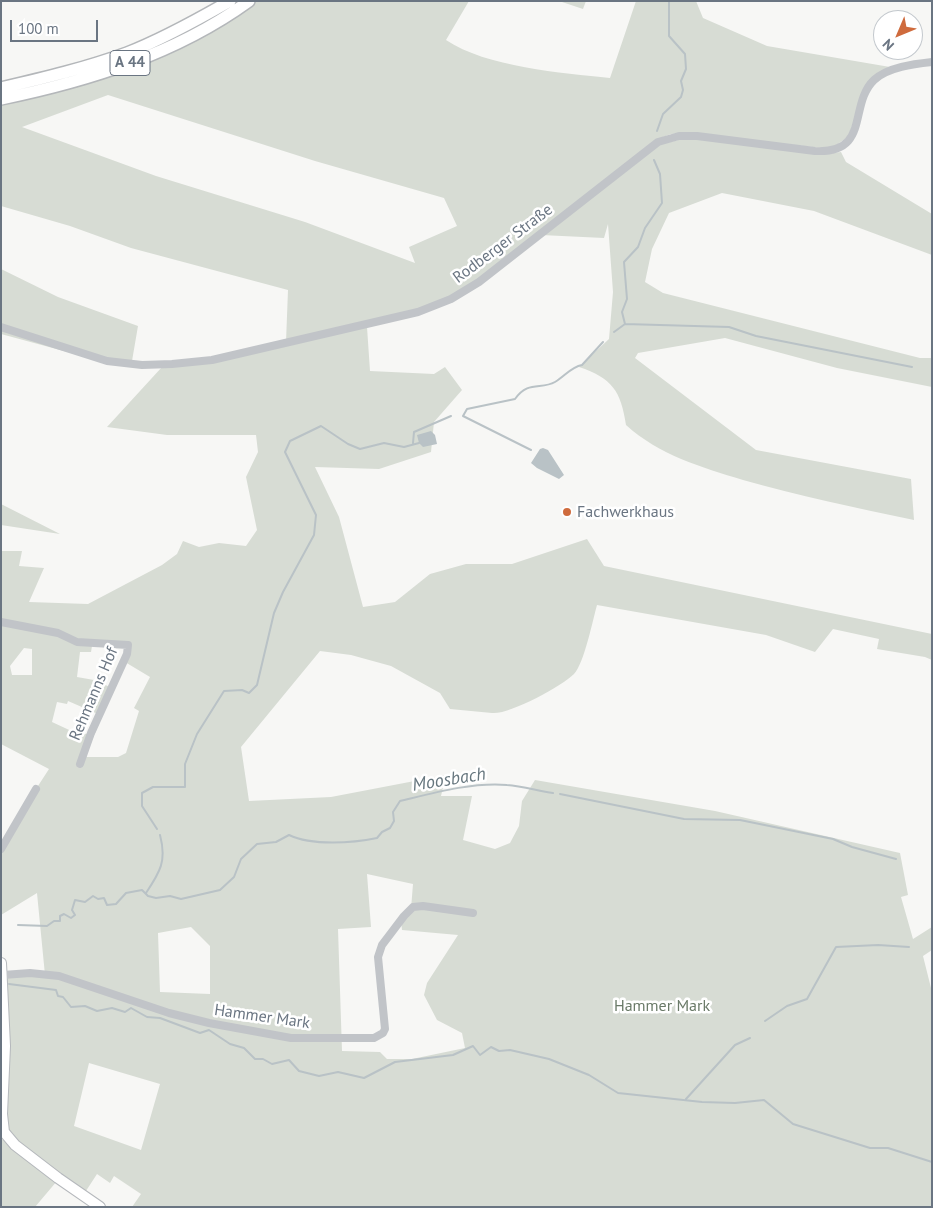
<!DOCTYPE html>
<html>
<head>
<meta charset="utf-8">
<style>
  body { margin:0 }
  #map { position:relative; width:933px; height:1208px; overflow:hidden; background:#f7f7f5; font-family:"PT Sans",sans-serif }
  canvas { display:block }
  .frame { position:absolute; inset:0; border:2px solid #6a7582; pointer-events:none }
  .north { position:absolute; left:873px; top:10px; width:50px; height:50px; box-sizing:border-box; background:#fff; border:1px solid #c3c8cd; border-radius:50%; rotate:225deg; font-size:14px; font-weight:700; line-height:20px; text-align:center; color:#6a7582 }
  .north::after { content:''; display:block; margin:auto; width:18px; height:22px; background:#cf6b3d; clip-path:polygon(50% 0,100% 100%,50% 72%,0 100%) }
  .scale { position:absolute; left:10px; top:20px; width:88px; height:22px; box-sizing:border-box; border:2px solid #6a7582; border-top:0; padding-left:6px; font-size:15px; line-height:18px; white-space:nowrap; color:#6a7582; -webkit-text-stroke:4px #fff; paint-order:stroke }
</style>
</head>
<body>
<div id="map">
<canvas width="933" height="1208"></canvas>
<div class="frame"></div>
<div class="north">N</div>
<div class="scale">100 m</div>
</div>
<script>
const c = document.querySelector('canvas').getContext('2d');
c.lineJoin = 'round';
function fillPath(path, color) {
  c.fillStyle = color;
  c.fill(path, 'evenodd');
}
function stroke(path, color, width, dash) {
  c.strokeStyle = color;
  c.lineWidth = width;
  c.lineCap = dash ? 'butt' : 'round';
  c.setLineDash(dash || []);
  c.stroke(path);
}
function label(font, color, halo, rows, align = 'center') {
  c.font = font + ' "PT Sans",sans-serif';
  c.lineWidth = 5;
  c.setLineDash([]);
  c.textBaseline = 'middle';
  c.strokeStyle = halo;
  c.fillStyle = color;
  for (const [text, x, y, turn = 0] of rows) {
    c.save();
    c.translate(x, y);
    c.rotate((+turn || 0) * Math.PI / 180);
    c.textAlign = isNaN(turn) ? turn : align;
    if (halo) c.strokeText(text, 0, 0);
    c.fillText(text, 0, 0);
    c.restore();
  }
}
fillPath(new Path2D(`
  M256 1H469L446 40C486 67 562 73 610 78L636 1H696L703 18 767 46 890 67 868 82 848 137 830 149 689 133 671 134 655 140 472 285 423 310 286 342 288 290 131 248 70 226 1 206V102L225 23ZM108 95 315 161 444 198 457 226 409 247 415 263 305 222 156 176 22 127Z
  M559 1H586L583 9Z
  M682 139H711L819 155 841 152 846 162 932 214V255L814 211 722 193 669 213 652 249 645 282 663 293 920 358H932V387L837 368 725 338 638 353 635 358 756 450 911 479 914 520C857 508 799 496 743 480 701 467 659 455 626 425 621 391 612 378 579 367L609 339 613 292 608 224 604 238 541 235 658 145Z
  M1 269 58 297 138 326 132 361 108 363 1 334Z
  M367 327 370 371 434 374 445 367 462 390 434 422 431 452 379 469 315 467 339 517 363 607 395 602 430 574 466 564H512L587 539 604 566 932 634V660L925 657 877 649 879 639 833 629 815 652 766 635 597 605C593 619 584 664 574 674 562 686 509 715 492 713 478 712 464 710 450 709L440 693 391 666 351 655 320 651 241 747 249 801 331 797 446 775 441 796H472L463 840 495 849 510 843 519 826 522 801 535 780 715 811 900 853 908 895 901 897 913 939 932 927V950L923 956 932 992V1207H132L141 1194 114 1176 110 1183 97 1174 84 1194 57 1181 35 1207H1V1139L8 1142 5 1119V977L45 975 37 893 1 915V843L49 769 1 744V551H22L19 566 44 568 29 602 88 604 162 565 177 554 183 541 199 547 219 543 246 546 257 530 246 477 258 452 256 435H167L107 427 162 367ZM92 646H127L110 687 94 680 77 677 80 652H91ZM24 648 32 649V675H12L10 666ZM125 662 150 677 134 708 139 711 126 753 118 757H85ZM68 701 98 714 90 733 80 735 52 722 57 702 67 704ZM367 874 413 884 411 909 401 921 402 930 458 935 427 983 424 995 437 1020 462 1033 465 1048 412 1059H387L380 1052 342 1051 338 929 371 927ZM191 927 210 946V994L160 992 158 933ZM89 1063 160 1084 141 1150 74 1126Z
  M1 504 60 534 1 525Z`), '#d7dcd4');
fillPath(new Path2D(`
  M431 431 435 435 437 444 423 447 419 443 417 435Z
  M543 448 548 450 564 475 559 479 537 468 531 463 540 449Z`), '#b9c2c6');
stroke(new Path2D(`
  M657 131 663 114 681 97 683 90 681 81 686 69 685 54 669 36V1
  M625 324 622 312 627 299 624 262 638 247 645 228 662 203 660 174 654 160
  M614 332 625 324 729 327 756 336 912 367
  M413 443 414 432 451 416
  M531 450 463 416 467 409 515 399C528 380 541 390 555 382 565 376 571 367 582 365L603 342
  M560 794 684 819 740 820 833 839 852 847 896 859
  M157 829 142 806V793L153 787H185V764L197 734 224 691 242 690 249 693 257 685 274 613 283 592 314 535 316 515 285 452 290 441 321 426 348 444 360 449 384 443 404 447 419 443
  M146 893C160 872 167 861 160 835
  M18 925 47 926 54 921H60V916L64 914 71 918 75 915 72 910 75 900 85 902 93 896 98 899 104 898 107 905 116 904 126 893 142 890 148 896 156 898 170 896 181 899 220 890 234 877 241 859 257 844 276 842 289 835C312 846 353 843 377 838L382 832 390 828 394 821 393 812 400 801C433 793 472 782 507 785 523 786 538 791 553 793
  M9 984 56 990 58 996 63 997 71 1007 85 1006 97 1011 112 1008 125 1012 131 1008 147 1017 160 1018 200 1033 209 1030 230 1044 244 1048 255 1059H263L272 1064 289 1060 299 1071 319 1076 338 1072 364 1078 395 1062 453 1055 473 1046 480 1055 491 1047 499 1051 510 1050 549 1059 589 1075 618 1093 702 1102 735 1103 764 1100 793 1124 870 1148H888L932 1162
  M765 1021 787 1006 807 999 836 947 878 945 909 947
  M686 1099 735 1045 750 1038`), '#b9c2c6', 2);
const major = new Path2D(`
  M1 963 5 1046 2 1114 4 1132 15 1145 58 1178 100 1207`);
const highway = new Path2D(`
  M1 88C44 78 86 68 127 53 163 39 197 20 230 1
  M1 99C88 81 176 54 249 1`);
stroke(major, '#b5b8bc', 12);
stroke(highway, '#b4b7ba', 14);
stroke(new Path2D(`
  M1 327 107 361 142 365 172 364 212 360 418 312 451 299 479 282 658 142 679 136H697L815 151C871 154 848 105 874 80 888 67 914 64 932 62
  M1 622 58 633 77 642 128 645 127 654 91 733 80 764
  M1 849 36 789
  M3 975 30 973 59 976 169 1013 209 1023 291 1038H374L383 1033 385 1029 378 957 382 945 404 916 413 907 423 906 473 913`), '#c1c4c8', 8);
stroke(major, '#fff', 10);
stroke(highway, '#fff', 11);
for (const [x, y, r, color] of [
  [567,512,5,"#cf6b3d"]
]) {
  const dot = new Path2D();
  dot.arc(x, y, r, 0, 2 * Math.PI);
  c.fillStyle = color;
  c.fill(dot);
  stroke(dot, '#fff', 2);
}
for (const [x, y, w] of [
  [130,63,40]
]) {
  const box = new Path2D();
  box.roundRect(x - w / 2, y - 12.5, w, 25, 4);
  c.fillStyle = '#fff';
  c.fill(box);
  stroke(box, '#6a7582', 1);
}
label('bold 15px', '#6a7582', null, [
  ["A 44",130,63]
]);
label('16px', '#6a7582', '#fff', [
  ["Rodberger Straße",503,244,-37],
  ["Rehmanns Hof",94,694,-67],
  ["Hammer Mark",262,1017,8]
]);
label('16px', '#6a7582', '#fff', [
  ["Fachwerkhaus",577,512]
], 'left');
label('16px', '#6a7a68', '#fff', [
  ["Hammer Mark",662,1006]
]);
label('italic 18px', '#66767e', '#fff', [
  ["Moosbach",449,780,-9]
]);
</script>
</body>
</html>
